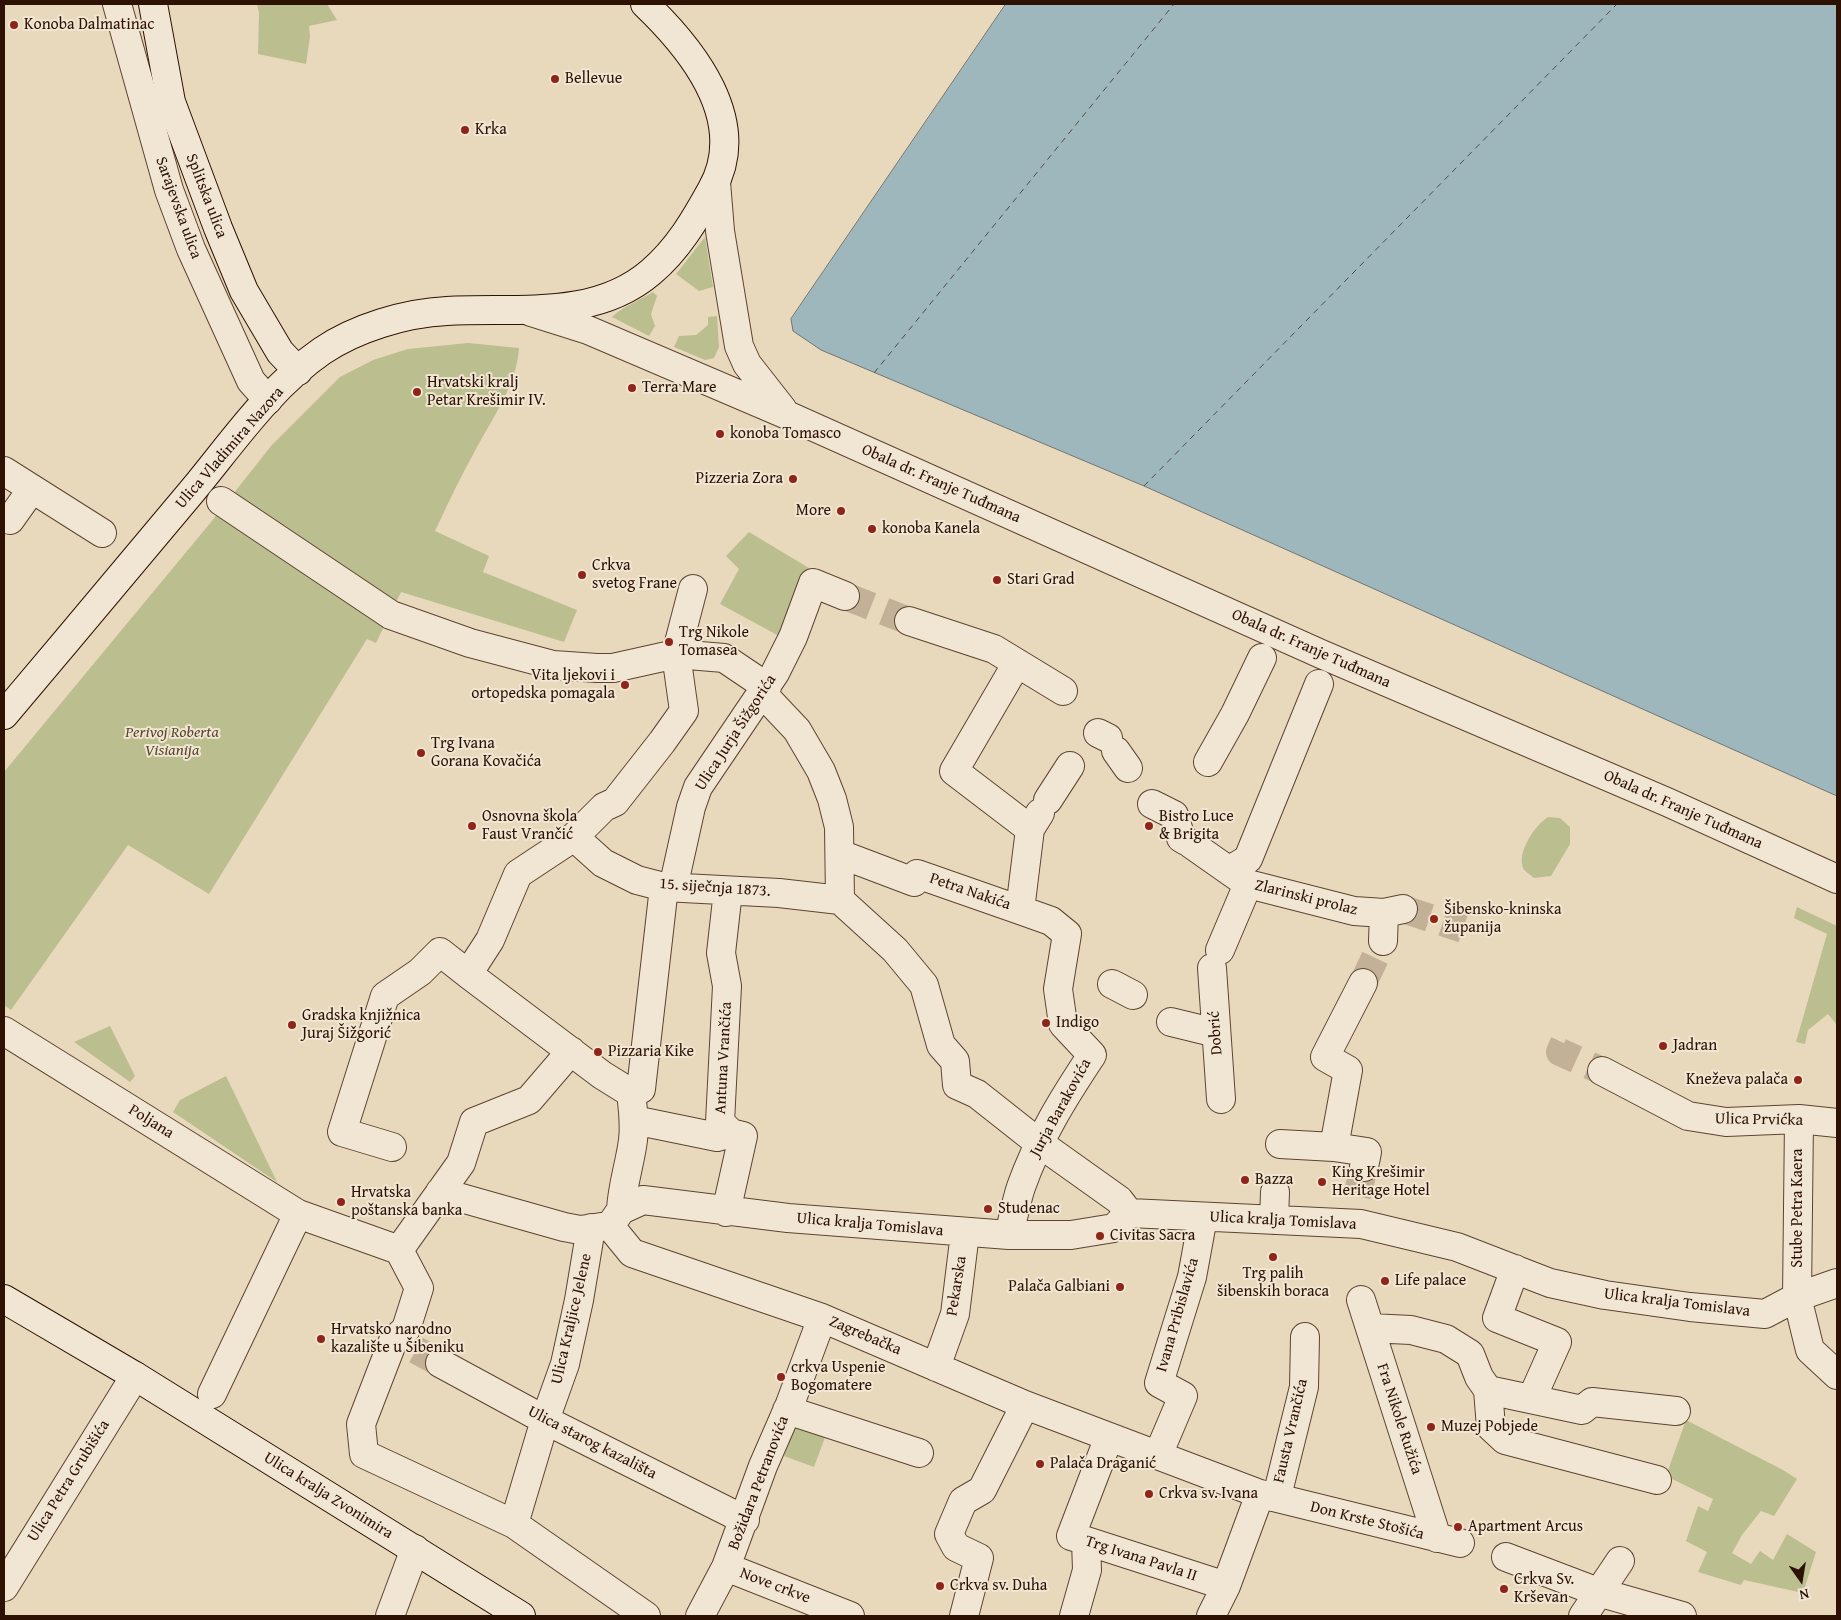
<!DOCTYPE html>
<html>
<head>
<meta charset="utf-8">
<style>
  body { margin:0 }
  #map { position:relative; width:1841px; height:1620px; overflow:hidden; background:#e9d9bc; font-family:"Gentium Book Plus",serif }
  canvas { display:block }
  .frame { position:absolute; inset:0; border:5px solid #2d1203; pointer-events:none }
  .north { position:absolute; left:1776px; top:1555px; width:50px; height:50px; -webkit-text-stroke:4px #f1e6d3; paint-order:stroke; rotate:167deg; font-size:14px; font-weight:700; line-height:20px; text-align:center; color:#2d1203 }
  .north::after { content:''; display:block; margin:auto; width:18px; height:22px; background:#2d1203; clip-path:polygon(50% 0,100% 100%,50% 72%,0 100%) }
</style>
</head>
<body>
<div id="map">
<canvas width="1841" height="1620"></canvas>
<div class="frame"></div>
<div class="north">N</div>
</div>
<script>
const c = document.querySelector('canvas').getContext('2d');
c.lineJoin = 'round';
function fillPath(path, color) {
  c.fillStyle = color;
  c.fill(path, 'evenodd');
}
function stroke(path, color, width, dash) {
  c.strokeStyle = color;
  c.lineWidth = width;
  c.lineCap = dash ? 'butt' : 'round';
  c.setLineDash(dash || []);
  c.stroke(path);
}
function label(font, color, halo, rows, align = 'center') {
  c.font = font + ' "Gentium Book Plus",serif';
  c.lineWidth = 4;
  c.setLineDash([]);
  c.textBaseline = 'middle';
  c.strokeStyle = halo;
  c.fillStyle = color;
  for (const [text, x, y, turn = 0] of rows) {
    c.save();
    c.translate(x, y);
    c.rotate((+turn || 0) * Math.PI / 180);
    c.textAlign = isNaN(turn) ? turn : align;
    if (halo) c.strokeText(text, 0, 0);
    c.fillText(text, 0, 0);
    c.restore();
  }
}
fillPath(new Path2D(`
  M257 4H327L337 20 309 26 310 37 306 64 258 54 259 13Z
  M705 237 713 287 699 291 676 274Z
  M653 292 657 296 651 314 655 326 649 336 612 317C618 310 643 298 653 292Z
  M717 316 719 347 714 358 705 360 674 347 679 336 696 335 708 325V317Z
  M468 343 519 348C517 384 493 417 476 449 461 476 448 503 435 531L489 556 483 572 577 610 564 642 401 592 376 643 367 639 209 894 128 845 11 1010 4 1005V772L211 522 271 446 340 377 373 360 408 349Z
  M749 532 809 568 779 636 720 604 739 569 726 556Z
  M1548 817 1560 818 1570 827V844L1551 876 1534 878 1524 870C1515 854 1535 825 1548 817Z
  M1797 907 1837 926V1025L1828 1014 1808 1030 1805 1044 1796 1042 1827 934 1794 918Z
  M110 1026 135 1076 130 1082 74 1042Z
  M226 1076 277 1182 173 1112 180 1100Z
  M1686 1420 1783 1470 1797 1479 1774 1516 1761 1511 1742 1535 1732 1553 1751 1564 1760 1551 1773 1560 1787 1534 1816 1552 1803 1593 1744 1580 1741 1585 1698 1572 1707 1552 1686 1541 1698 1506 1708 1511 1713 1499 1666 1476Z
  M797 1421 827 1432 814 1467 784 1456Z`), '#bbbe8e');
const water = new Path2D(`
  M1006 4H1837V796L1144 486 821 350 793 331 791 319Z`);
fillPath(water, '#9db7bc');
stroke(water, '#707572', 1);
stroke(new Path2D(`
  M874 373 1174 4
  M1144 486 1617 4`), '#544c44', 1, [6, 5]);
stroke(new Path2D(`
  M845 596 909 621
  M1403 909 1463 929
  M1363 983 1383 941
  M1564 1043 1560 1052 1602 1071
  M1357 1196 1364 1167
  M416 1350 440 1363`), '#c3b197', 28, [28, 14]);
const street = new Path2D(`
  M117 4 169 190 191 249 251 381 268 400
  M716 182 720 231 739 346 747 364 783 410
  M531 312 588 330 787 415 1321 654 1667 802 1837 879
  M4 471 102 533
  M221 501 391 615 470 643 553 665 597 668H613L676 654 684 711 662 742 615 802 604 807 574 837 518 874 490 940 468 974 440 952 420 972 385 996 342 1132 392 1147
  M10 520 32 489
  M693 589 676 654 724 658 767 687
  M909 621 994 649 1063 691
  M1017 663 954 771 1030 829
  M763 694 797 730 821 771 832 799 839 827 840 900 895 950 924 985 941 1045 955 1061 957 1085 977 1094 1039 1143 1119 1200 1129 1213
  M1098 733 1108 738
  M1116 751 1128 768
  M1208 762 1235 714 1262 658
  M1048 800 1070 766
  M1152 804 1174 815 1181 838 1186 841
  M574 837 603 863 637 880 664 887 779 893 840 900
  M1191 844 1248 884 1354 911 1384 913 1403 909
  M840 854 914 882 917 874 1020 910
  M1230 870 1248 859 1319 684
  M673 888 691 807 698 787 775 673 793 637 813 583 845 596
  M1383 941 1384 913
  M1220 950 1248 884
  M1212 968 1221 1099
  M468 974 602 1075 631 1093
  M1363 983 1325 1057 1348 1070 1334 1147 1367 1152 1364 1167
  M1112 984 1133 995
  M1171 1022 1216 1033
  M4 1031 298 1214 399 1250 461 1163 474 1122 529 1100 571 1051
  M1602 1071 1688 1116 1726 1122 1799 1119 1837 1123
  M1799 1119 1797 1297 1810 1350 1837 1375
  M634 1120 717 1137 731 1133
  M1280 1144 1334 1147
  M440 1192 564 1227 580 1230 608 1226
  M621 1210C622 1186 630 1164 633 1140 635 1124 633 1109 631 1093L641 1089 664 887
  M726 1212 743 1136 731 1133 720 1122 727 986 721 953 728 891
  M1274 1220 1275 1192
  M610 1226 621 1210 643 1200 788 1218 1009 1235H1071L1114 1228 1129 1213 1151 1214 1361 1224 1457 1247 1550 1283 1605 1295 1690 1307 1765 1314 1797 1297 1837 1283
  M610 1226 632 1253 822 1318 1025 1405 1260 1494
  M1009 1235C1013 1219 1016 1202 1021 1187 1038 1139 1064 1097 1092 1055L1063 1024 1058 989 1067 934 1051 921 1020 910 1030 829 1040 813
  M399 1250 419 1288 406 1329 393 1341 361 1424 364 1454 514 1524 646 1616
  M1515 1269 1497 1318 1557 1342 1532 1398
  M1361 1300 1437 1538
  M1370 1328 1411 1330 1446 1339 1470 1354 1479 1377 1488 1390 1582 1410 1592 1402 1676 1411
  M440 1363 545 1420 745 1520
  M936 1367 955 1314 965 1233
  M1488 1390 1491 1427 1505 1440 1657 1480
  M212 1394 298 1214
  M787 1410 919 1453
  M1109 1437 1071 1536 1226 1586
  M1158 1455 1183 1396 1159 1383 1192 1277 1203 1217
  M1273 1497 1460 1543
  M514 1524 545 1420 565 1364 579 1300 591 1228
  M1506 1557 1598 1592 1682 1616
  M726 1567 850 1616
  M4 1587 135 1376
  M390 1616 415 1549
  M700 1616 726 1567 763 1466 790 1404 822 1318
  M964 1616 979 1558 956 1547 949 1534 963 1501 982 1490 1025 1405
  M1074 1616 1087 1570 1086 1541
  M1211 1616 1226 1586 1260 1494 1273 1497 1279 1488 1304 1387 1305 1337
  M1583 1616 1620 1561`);
const secondary = new Path2D(`
  M153 4 171 102 218 228 244 291 280 352 298 371
  M4 715C67 640 130 566 193 490 232 443 270 387 322 351 356 328 405 313 447 311 515 307 594 321 651 272 678 249 695 220 712 189 750 121 692 49 645 4
  M4 1299 135 1376 521 1616`);
stroke(street, '#5c4431', 30);
stroke(secondary, '#2d1203', 30);
stroke(street, '#f1e6d3', 28);
stroke(secondary, '#f1e6d3', 28);
for (const [x, y, r, color] of [
  [14,25,5,"#8f2418"],
  [555,79,5,"#8f2418"],
  [465,130,5,"#8f2418"],
  [632,388,5,"#8f2418"],
  [417,392,5,"#8f2418"],
  [720,434,5,"#8f2418"],
  [793,479,5,"#8f2418"],
  [841,511,5,"#8f2418"],
  [872,529,5,"#8f2418"],
  [582,575,5,"#8f2418"],
  [997,580,5,"#8f2418"],
  [669,642,5,"#8f2418"],
  [625,685,5,"#8f2418"],
  [421,753,5,"#8f2418"],
  [472,826,5,"#8f2418"],
  [1149,826,5,"#8f2418"],
  [1434,919,5,"#8f2418"],
  [1046,1023,5,"#8f2418"],
  [292,1025,5,"#8f2418"],
  [1663,1046,5,"#8f2418"],
  [598,1052,5,"#8f2418"],
  [1798,1080,5,"#8f2418"],
  [1245,1180,5,"#8f2418"],
  [1322,1182,5,"#8f2418"],
  [341,1202,5,"#8f2418"],
  [988,1209,5,"#8f2418"],
  [1100,1236,5,"#8f2418"],
  [1273,1257,5,"#8f2418"],
  [1385,1281,5,"#8f2418"],
  [1120,1287,5,"#8f2418"],
  [321,1339,5,"#8f2418"],
  [781,1377,5,"#8f2418"],
  [1431,1427,5,"#8f2418"],
  [1040,1464,5,"#8f2418"],
  [1149,1494,5,"#8f2418"],
  [1458,1527,5,"#8f2418"],
  [940,1586,5,"#8f2418"],
  [1504,1589,5,"#8f2418"]
]) {
  const dot = new Path2D();
  dot.arc(x, y, r, 0, 2 * Math.PI);
  c.fillStyle = color;
  c.fill(dot);
  stroke(dot, '#f1e6d3', 2);
}
label('16px', '#2d1203', '#f1e6d3', [
  ["Konoba Dalmatinac",24,25],
  ["Bellevue",565,79],
  ["Krka",475,130],
  ["Hrvatski kralj",427,383],
  ["Petar Krešimir IV.",427,401],
  ["Terra Mare",642,388],
  ["konoba Tomasco",730,434],
  ["Pizzeria Zora",783,479,"right"],
  ["More",831,511,"right"],
  ["konoba Kanela",882,529],
  ["Crkva",592,566],
  ["svetog Frane",592,584],
  ["Stari Grad",1007,580],
  ["Trg Nikole",679,633],
  ["Tomasea",679,651],
  ["Vita ljekovi i",615,676,"right"],
  ["ortopedska pomagala",615,694,"right"],
  ["Trg Ivana",431,744],
  ["Gorana Kovačića",431,762],
  ["Osnovna škola",482,817],
  ["Faust Vrančić",482,835],
  ["Bistro Luce",1159,817],
  ["& Brigita",1159,835],
  ["Šibensko-kninska",1444,910],
  ["županija",1444,928],
  ["Gradska knjižnica",302,1016],
  ["Juraj Šižgorić",302,1034],
  ["Indigo",1056,1023],
  ["Jadran",1673,1046],
  ["Pizzaria Kike",608,1052],
  ["Kneževa palača",1788,1080,"right"],
  ["King Krešimir",1332,1173],
  ["Heritage Hotel",1332,1191],
  ["Bazza",1255,1180],
  ["Hrvatska",351,1193],
  ["poštanska banka",351,1211],
  ["Studenac",998,1209],
  ["Civitas Sacra",1110,1236],
  ["Trg palih",1273,1274,"center"],
  ["šibenskih boraca",1273,1292,"center"],
  ["Life palace",1395,1281],
  ["Palača Galbiani",1110,1287,"right"],
  ["Hrvatsko narodno",331,1330],
  ["kazalište u Šibeniku",331,1348],
  ["crkva Uspenie",791,1368],
  ["Bogomatere",791,1386],
  ["Muzej Pobjede",1441,1427],
  ["Palača Draganić",1050,1464],
  ["Crkva sv. Ivana",1159,1494],
  ["Apartment Arcus",1468,1527],
  ["Crkva Sv.",1514,1580],
  ["Krševan",1514,1598],
  ["Crkva sv. Duha",950,1586]
], 'left');
label('16px', '#2d1203', '#f1e6d3', [
  ["Splitska ulica",206,196,69],
  ["Sarajevska ulica",178,208,70],
  ["Ulica Vladimira Nazora",230,448,-49],
  ["Obala dr. Franje Tuđmana",941,484,24],
  ["Obala dr. Franje Tuđmana",1311,649,24],
  ["Ulica Jurja Šižgorića",736,733,-57],
  ["Obala dr. Franje Tuđmana",1683,810,24],
  ["15. siječnja 1873.",715,888,4],
  ["Petra Nakića",970,892,19],
  ["Zlarinski prolaz",1306,898,14],
  ["Dobrić",1216,1033,-94],
  ["Antuna Vrančića",724,1058,-87],
  ["Jurja Barakovića",1061,1108,-61],
  ["Ulica Prvićka",1759,1120,1],
  ["Poljana",151,1122,32],
  ["Stube Petra Kaera",1798,1208,-90],
  ["Ulica kralja Tomislava",1283,1221,3],
  ["Ulica kralja Tomislava",870,1225,5],
  ["Pekarska",957,1286,-81],
  ["Ulica kralja Tomislava",1677,1303,7],
  ["Ivana Pribislavića",1178,1315,-74],
  ["Ulica Kraljice Jelene",572,1319,-77],
  ["Zagrebačka",865,1336,23],
  ["Fra Nikole Ružića",1399,1419,72],
  ["Fausta Vrančića",1291,1431,-77],
  ["Ulica starog kazališta",592,1443,27],
  ["Ulica Petra Grubišića",69,1481,-58],
  ["Božidara Petranovića",759,1483,-69],
  ["Ulica kralja Zvonimira",328,1496,32],
  ["Don Krste Stošića",1367,1521,14],
  ["Trg Ivana Pavla II",1141,1559,18],
  ["Nove crkve",775,1586,21]
]);
label('italic 16px', '#58462d', '#f1e6d3', [
  ["Perivoj Roberta",172,733],
  ["Visianija",172,751]
]);
</script>
</body>
</html>
